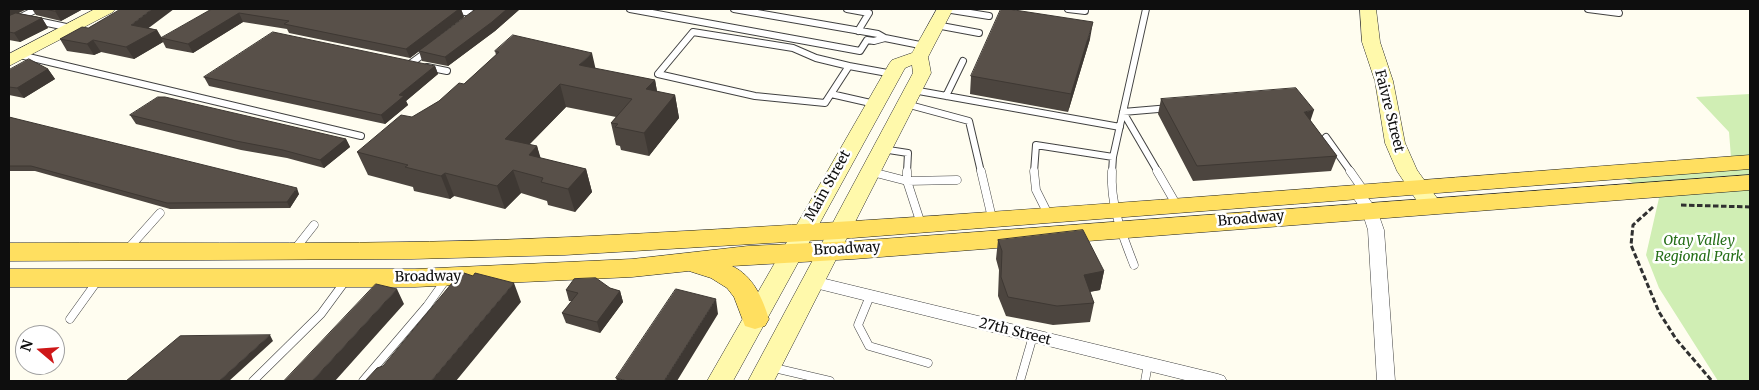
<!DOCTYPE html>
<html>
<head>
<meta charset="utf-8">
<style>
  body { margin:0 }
  #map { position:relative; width:1759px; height:390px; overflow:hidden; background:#fffdf0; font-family:Merriweather,serif }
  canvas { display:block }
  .frame { position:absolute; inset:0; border:10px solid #0e0e0e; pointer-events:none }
  .north { position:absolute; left:15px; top:325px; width:50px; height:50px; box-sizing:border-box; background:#fff; border:1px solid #9f9f9f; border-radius:50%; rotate:288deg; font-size:14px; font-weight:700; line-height:20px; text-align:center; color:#0e0e0e }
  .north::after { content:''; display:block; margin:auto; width:18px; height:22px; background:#ce1718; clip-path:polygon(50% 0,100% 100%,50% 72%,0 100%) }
</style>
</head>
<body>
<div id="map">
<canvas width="1759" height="390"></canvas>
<div class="frame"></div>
<div class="north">N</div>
</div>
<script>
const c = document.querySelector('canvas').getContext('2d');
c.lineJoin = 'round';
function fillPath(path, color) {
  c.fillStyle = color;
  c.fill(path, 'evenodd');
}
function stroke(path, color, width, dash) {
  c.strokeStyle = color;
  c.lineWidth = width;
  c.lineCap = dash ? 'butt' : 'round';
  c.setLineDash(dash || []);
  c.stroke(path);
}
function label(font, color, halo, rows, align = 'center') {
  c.font = font + ' Merriweather,serif';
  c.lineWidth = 5;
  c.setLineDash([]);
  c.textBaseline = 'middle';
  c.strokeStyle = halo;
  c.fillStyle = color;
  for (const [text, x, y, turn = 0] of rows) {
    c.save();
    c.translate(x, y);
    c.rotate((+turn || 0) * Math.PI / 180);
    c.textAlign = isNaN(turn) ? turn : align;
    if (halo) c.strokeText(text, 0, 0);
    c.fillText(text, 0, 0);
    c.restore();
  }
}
fillPath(new Path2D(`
  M1750 94V381H1718L1659 288 1646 255 1659 198 1619 175 1732 170 1729 132 1696 97Z`), '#d0eeb4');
const laneFar1 = new Path2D(`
  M449 9 476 14
  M630 9 860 51 867 40 874 41 885 38
  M734 9 878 34 885 38 925 46
  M847 9 869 13 858 31
  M945 9 989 16
  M1068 9 1085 11
  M1588 9 1619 13 1617 9
  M33 20 71 28
  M9 23 37 9
  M936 25 979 33
  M693 32 793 48 816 58 849 66 825 103 755 96 658 74Z
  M20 55 361 136
  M410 64 429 50
  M849 66 893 74
  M427 67 447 71
  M913 90 1120 127
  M831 94 875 104
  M946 96 963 61
  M906 104 969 121 981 172
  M1326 137 1351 172
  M882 149 908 153 907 172
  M1034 172 1036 145 1113 157
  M1112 172 1113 157 1146 9
  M1158 172 1123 112 1170 108`);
const lane = new Path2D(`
  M981 171 992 218
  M1034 171 1036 190 1048 214
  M1112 171C1110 205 1122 234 1134 265
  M1157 171 1176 204
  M1350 171 1364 191
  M872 172 907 181V171
  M921 224 907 181 957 180
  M295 249 314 225
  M127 250 160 213
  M870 296 858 325 869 346 928 363
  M70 319 98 280
  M770 367 830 381
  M253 381 321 314 346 280
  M363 381 427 306 447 278
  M1020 381 1033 336
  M1145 381 1148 364`);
const street = new Path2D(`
  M1356 186 1361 188 1377 210 1384 230 1395 381H1377L1368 230 1362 211 1349 191Z
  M813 276 1218 374 1224 376 1227 381H1189L807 286 805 282 807 278Z`);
const secondary = new Path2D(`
  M95 9H115L113 12 9 66V54Z
  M937 9H953L928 57 931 73 774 381H748L913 73 912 65 905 68 733 381H707L889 64 892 60 912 53Z
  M1360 9H1376L1380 42 1393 81 1405 143 1417 170 1442 205 1439 210 1431 212 1423 210 1397 171 1385 143 1375 81 1362 42Z`);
const primary = new Path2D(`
  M1750 155V169L839 239 565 255 412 259 9 261V243C196 242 383 246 570 237 964 218 1357 184 1750 155Z
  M1750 175V190L854 259 732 266C753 276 762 297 769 319L765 326 755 329 745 326 734 297 727 288 711 278 689 271 632 277 415 287H9V269H415L632 259 748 246 854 241Z`);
stroke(laneFar1, '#414141', 8);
stroke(lane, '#414141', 9);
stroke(street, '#414141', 1);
stroke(secondary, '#303030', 1);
stroke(primary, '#1f1f1f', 1);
stroke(new Path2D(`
  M1681 205 1750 207
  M1653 207 1633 225 1631 245 1659 312 1676 339 1712 381`), '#303030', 3, [5.5, 2.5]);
stroke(laneFar1, '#fff', 6);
stroke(lane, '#fff', 8);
fillPath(street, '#fff');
fillPath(secondary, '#fff9ab');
fillPath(primary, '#ffdf60');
fillPath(new Path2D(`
  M9 9 18 13 42 18 48 28 20 42 9 40Z
  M32 9H83L61 21 36 15Z
  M212 9H461L464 17 410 58 289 33 287 29 243 22 193 53 166 48 163 42 134 59 101 52 94 55 67 51 60 39 88 28H149L157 30 162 38Z
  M476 9H520L495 31 448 66 422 61 419 51Z
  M1090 39 1068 112 970 94 971 76Z
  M495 51 595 69 655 80 657 92 675 95 679 118 649 156 621 150 620 146 616 145 611 123 616 117 566 107 529 145 537 146 540 158 586 169 592 192 575 212 548 205 547 201 521 193 505 209 454 196 450 199 414 191 413 187 368 175 357 152 439 101 464 84 496 55Z
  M435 66 438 74 406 101 408 105 385 124 209 86 204 77Z
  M48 69 55 79 24 98 9 95V70Z
  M1161 99 1310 120 1337 156 1331 171 1193 181 1158 114Z
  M130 115 346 139 350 147 324 168 287 158 241 150 136 124Z
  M9 117 299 194 290 208 170 209 35 171H9Z
  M998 240 1104 271 1100 290 1090 292 1094 303 1090 322 1053 325 1006 316 998 296 999 270 996 259Z
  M610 288 620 291 623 302 600 333 566 323 562 313 572 301H569L566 290Z
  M616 378 627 381H617Z`), '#4c453f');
fillPath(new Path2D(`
  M9 9H27L9 18Z
  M60 9H83L61 21 55 11Z
  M152 9H174L138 36 131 25Z
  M459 9H461L464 17 410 58 406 49Z
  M507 9H520L495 31 448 66 445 57Z
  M239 13 243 22 193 53 188 44Z
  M42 18 48 28 20 42 14 33Z
  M1093 22 1090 39 1068 112 1071 94Z
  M157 30 163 42 134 59 126 47Z
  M93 40 101 52 94 55 87 44Z
  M592 53 597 75 579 65Z
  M435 66 438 74 406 101 408 105 385 124 381 115 399 95Z
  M48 69 55 79 24 98 17 88Z
  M655 80 659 102 646 89Z
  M560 84 566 107 512 162 505 139Z
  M675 95 679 118 649 156 644 133Z
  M1314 110 1309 125 1304 112Z
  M346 139 350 147 324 168 320 160Z
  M537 146 544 169 529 155Z
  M586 169 592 192 575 212 568 189Z
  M513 170 521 193 505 209 497 186Z
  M445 173 454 196 450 199 441 176Z
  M297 188 299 194 290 208 287 202Z
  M1104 271 1100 290 1081 293 1084 275Z
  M514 283 521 302 456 381H431Z
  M397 289 404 304 335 381H312Z
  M620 291 623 302 600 333 597 322Z
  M716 299 718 314 677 381H664Z
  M270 335 273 341 229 381H219Z`), '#3e3833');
const building = new Path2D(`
  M44 9H60L55 11Z
  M121 9H152L131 25 157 30 126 47 93 40 87 44 60 39 82 27 88 28Z
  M212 9H459L406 49 284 24 289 21 239 13 188 44 161 38Z
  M476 9H507L492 22 445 57 419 51Z
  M1001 9H1008L1093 22 1071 94 971 76Z
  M16 13 42 18 14 33 9 32V16Z
  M273 32 435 66 399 95 404 96 381 115 204 77Z
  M513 35 592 53 579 65 655 80 646 89 675 95 644 133 615 127 618 124 611 123 632 99 560 84 505 139 537 146 529 155 586 169 568 189 541 182 543 178 513 170 497 186 445 173 441 176 405 167 408 165 357 152 401 115 412 117 439 101 459 83 464 84 499 52 495 51Z
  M29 59 48 69 17 88 9 87V70Z
  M1296 88 1314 110 1304 112 1337 156 1197 166 1161 99Z
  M158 97H165L346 139 320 160 283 150 236 141 130 115Z
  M9 117 297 188 287 202 167 203 31 166H9Z
  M1083 230 1104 271 1084 275 1094 303 1057 306 1008 297 1001 277 1002 251 998 240Z
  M464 273 473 276 475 273 514 283 431 381H365L377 368 383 366 457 277 460 278Z
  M596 278 610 288 620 291 597 322 562 313 578 293 566 290 574 279Z
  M376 284 397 289 312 381H284Z
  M676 289 716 299 664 381H627L616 378Z
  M270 335 219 381H126L180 336Z`);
fillPath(building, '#585049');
stroke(building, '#3e3833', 1);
label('14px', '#0e0e0e', '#fff', [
  ["Faivre Street",1389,111,76],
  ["Main Street",828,186,-61],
  ["Broadway",1251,219,-5],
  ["Broadway",847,249,-3],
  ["Broadway",428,277,-1],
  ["27th Street",1015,332,14]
]);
label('italic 14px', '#256e17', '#fff', [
  ["Otay Valley",1699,241],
  ["Regional Park",1699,257]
]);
</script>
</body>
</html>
